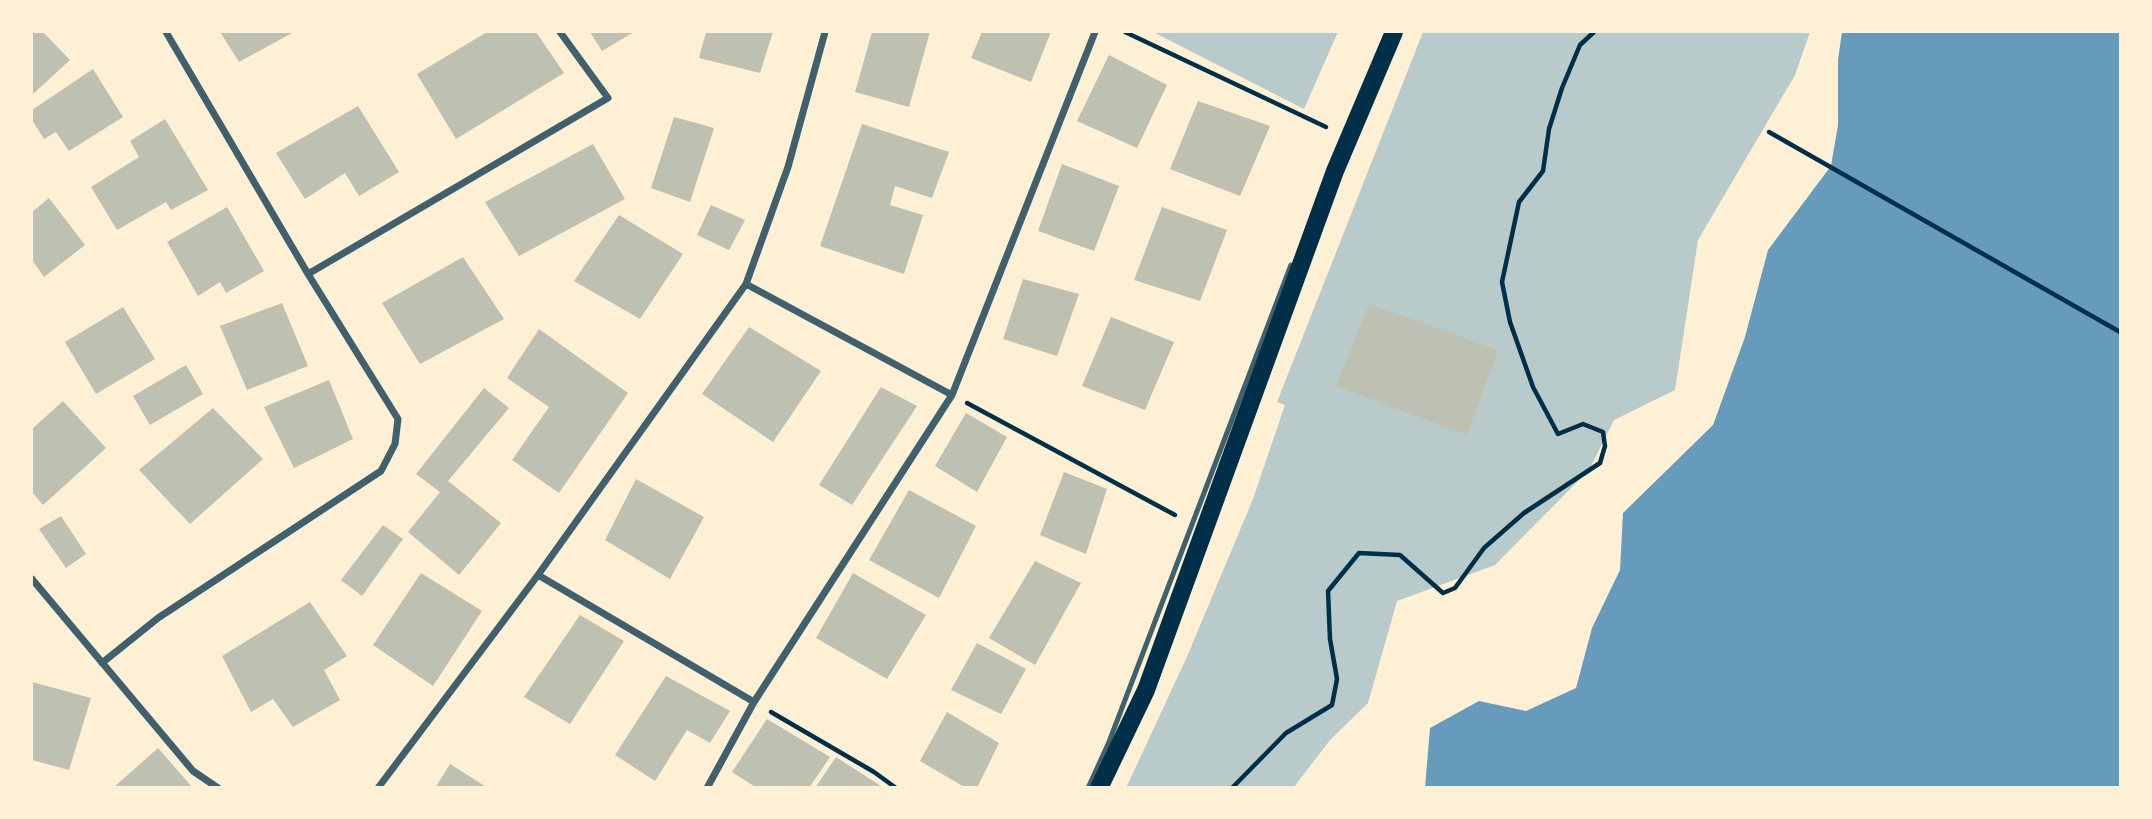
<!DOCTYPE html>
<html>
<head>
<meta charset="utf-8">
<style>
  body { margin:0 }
  #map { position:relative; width:2152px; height:819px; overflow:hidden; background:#fdf0d5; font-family:Rubik,sans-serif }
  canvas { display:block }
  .frame { position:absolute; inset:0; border:33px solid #fdf0d5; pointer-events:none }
</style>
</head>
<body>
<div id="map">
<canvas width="2152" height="819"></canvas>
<div class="frame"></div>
</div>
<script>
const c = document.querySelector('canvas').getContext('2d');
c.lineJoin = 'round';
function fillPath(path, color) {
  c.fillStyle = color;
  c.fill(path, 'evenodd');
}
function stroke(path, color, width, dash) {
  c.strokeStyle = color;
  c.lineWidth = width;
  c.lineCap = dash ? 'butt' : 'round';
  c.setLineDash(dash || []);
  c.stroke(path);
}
fillPath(new Path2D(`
  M1153 32H1338L1304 109Z
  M1423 32H1810L1795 75 1698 240 1675 390 1614 420 1589 470 1495 565 1397 601 1368 703 1330 740 1294 787 1126 788 1186 659 1253 499 1285 405 1277 402Z`), '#b9caca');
fillPath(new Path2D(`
  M1842 32H2120V787L1425 788 1430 728 1479 701 1526 711 1576 688 1592 628 1620 570 1623 513 1713 425 1745 337 1768 250 1831 166 1838 125V60Z`), '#669bbc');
fillPath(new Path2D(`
  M32 32H43L70 60 33 94 32 92Z
  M220 32H294L239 62Z
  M487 32H536L564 73 456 139 417 74Z
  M590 32H634L602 51Z
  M706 32H773L760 73 699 58Z
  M872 32H930L909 107 855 92Z
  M982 32H1051L1031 82 971 58Z
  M1109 55 1167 85 1137 148 1077 121Z
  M93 69 123 117 69 151 56 132 44 139 32 120V110Z
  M1198 101 1270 126 1240 196 1170 169Z
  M358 106 399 172 359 196 345 173 305 199 276 153Z
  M674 117 714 128 690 202 651 188Z
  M165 119 208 190 171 210 166 202 117 230 91 187 139 157 130 141Z
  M862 124 949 152 932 198 895 186 890 205 923 215 904 274 820 246Z
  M593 144 625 199 519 256 485 202Z
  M1062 164 1119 186 1094 251 1038 231Z
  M49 198 85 245 44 277 32 260V212Z
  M711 205 745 220 729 250 697 235Z
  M227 207 264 271 226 293 220 282 198 296 167 242Z
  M1162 207 1227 230 1200 301 1134 280Z
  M619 215 683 254 640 319 574 281Z
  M463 257 504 319 420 364 382 303Z
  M1023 279 1079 294 1057 356 1003 339Z
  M282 303 308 366 247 390 220 326Z
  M1369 304 1498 350 1467 435 1336 386Z
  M123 307 155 359 96 394 65 342Z
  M1111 317 1174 342 1145 410 1082 386Z
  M749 327 821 371 773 442 702 394Z
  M539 329 628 393 559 493 512 460 549 407 507 378Z
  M186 365 203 394 150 425 133 396Z
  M329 380 353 439 294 468 264 407Z
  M881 387 917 406 852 505 819 485Z
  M484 388 509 408 448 481 501 523 459 575 408 532 440 492 416 474Z
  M63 401 106 448 43 505 32 492V429Z
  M213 408 263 459 190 524 139 470Z
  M966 413 1007 437 977 492 935 466Z
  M1064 472 1107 489 1086 554 1040 535Z
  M636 479 704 517 670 579 605 540Z
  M909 490 976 526 939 598 869 560Z
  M61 516 86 554 66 568 39 529Z
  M383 525 403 539 362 596 341 580Z
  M1035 561 1081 583 1035 665 989 638Z
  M421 573 482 611 433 686 373 645Z
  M853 573 926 615 887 679 816 638Z
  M310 602 347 656 324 670 340 700 293 727 273 699 251 712 222 656Z
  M580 615 624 641 570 724 524 697Z
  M977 643 1026 669 1001 714 951 690Z
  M666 676 730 711 710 743 687 730 655 781 615 755Z
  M32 682 91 698 69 770 32 760Z
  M947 712 999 743 977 788H966L920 761Z
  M767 719 830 757 809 788H757L732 772Z
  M158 748 193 788H113Z
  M836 757 884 788H815Z
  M450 764 488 788H435Z`), '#bec0b2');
stroke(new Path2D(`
  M1125 32 1326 127
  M1769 132 2120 332
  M967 403 1175 515
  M771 712 874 772 896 788
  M1232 788 1286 733 1332 705 1337 679 1330 639 1328 591 1359 553 1400 555 1443 593 1455 588 1484 548 1524 513 1600 463 1605 446 1603 432 1583 424 1558 434 1533 387 1510 322 1502 282 1519 202 1543 171 1549 129 1562 88 1580 45 1594 32`), '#003049', 4.5);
stroke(new Path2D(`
  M1088 788 1109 742 1291 265`), '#3f606c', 5);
stroke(new Path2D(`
  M308 274 608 98 560 32
  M746 284 952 395
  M538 575 754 702
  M32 579 193 771 218 788
  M102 663 158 618 381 471 395 444 398 419 308 274 166 32
  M378 788 538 575 746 284 788 167 825 32
  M707 788 754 702 952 395 1095 32`), '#3f606c', 7);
stroke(new Path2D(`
  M1099 788 1146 690 1335 171 1394 32`), '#003049', 18);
</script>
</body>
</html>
